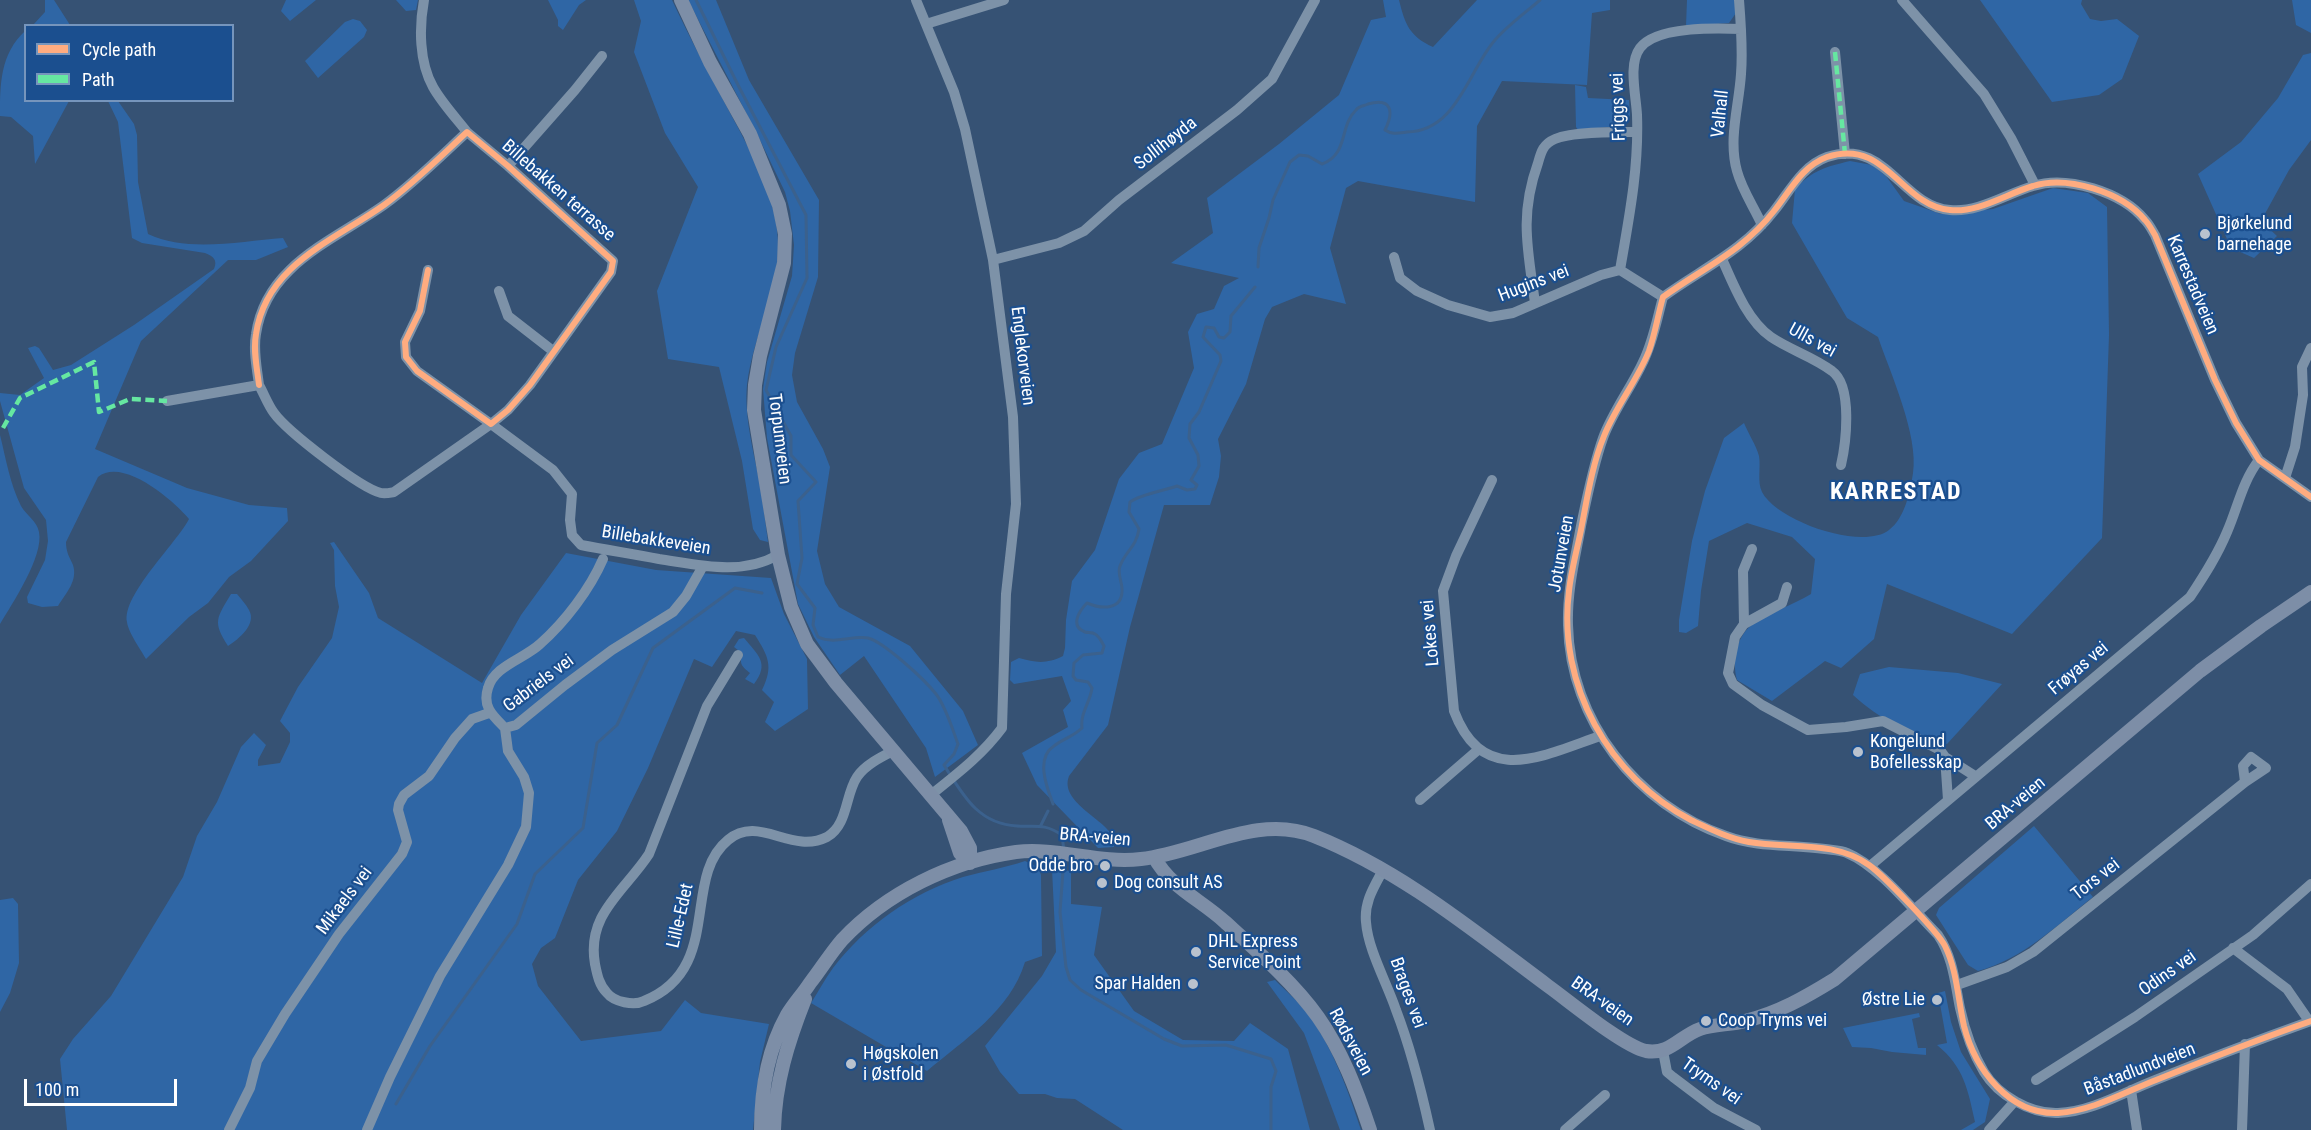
<!DOCTYPE html>
<html>
<head>
<meta charset="utf-8">
<style>
  body { margin:0 }
  #map { position:relative; width:2311px; height:1130px; overflow:hidden; background:#365274; font-family:"Roboto Condensed",sans-serif }
  canvas { display:block }
  .legend { position:absolute; left:24px; top:24px; width:210px; height:78px; box-sizing:border-box; background:#1b4f8f; border:2px solid #7695bc; margin:0; padding:8px 10px; list-style:none; font-size:18px; color:#fff }
  .legend li { display:flex; align-items:center; gap:12px; height:30px }
  .legend b { width:30px; border:2px solid #7695bc }
  .scale { position:absolute; left:24px; top:1079px; width:153px; height:27px; box-sizing:border-box; border:3px solid #fff; border-top:0; padding-left:8px; font-size:18px; line-height:21px; white-space:nowrap; color:#fff; -webkit-text-stroke:4px #1b4f8f; paint-order:stroke }
</style>
</head>
<body>
<div id="map">
<canvas width="2311" height="1130"></canvas>
<ul class="legend">
<li><b style="height:8px;background:#ffac80"></b>Cycle path</li>
<li><b style="height:8px;background:#66e7a1"></b>Path</li>
</ul>
<div class="scale">100 m</div>
</div>
<script>
const c = document.querySelector('canvas').getContext('2d');
c.lineJoin = 'round';
function fillPath(path, color) {
  c.fillStyle = color;
  c.fill(path, 'evenodd');
}
function stroke(path, color, width, dash) {
  c.strokeStyle = color;
  c.lineWidth = width;
  c.lineCap = dash ? 'butt' : 'round';
  c.setLineDash(dash || []);
  c.stroke(path);
}
function label(font, color, halo, rows, align = 'center') {
  c.font = font + ' "Roboto Condensed",sans-serif';
  c.lineWidth = 4.5;
  c.setLineDash([]);
  c.textBaseline = 'middle';
  c.strokeStyle = halo;
  c.fillStyle = color;
  for (const [text, x, y, turn = 0] of rows) {
    c.save();
    c.translate(x, y);
    c.rotate((+turn || 0) * Math.PI / 180);
    c.textAlign = isNaN(turn) ? turn : align;
    if (halo) c.strokeText(text, 0, 0);
    c.fillText(text, 0, 0);
    c.restore();
  }
}
fillPath(new Path2D(`
  M45 0H54L70 25H33L45 12Z
  M286 0H316L290 21 281 11Z
  M396 0H418L416 10 406 11Z
  M548 0H586L579 5 563 30 558 26V20Z
  M634 0H672C689 37 709 73 728 109 748 147 772 187 777 230 784 285 753 332 747 385 744 414 753 450 759 479 763 500 765 521 768 542L760 540 753 529 742 461 719 367 668 359 657 291 698 187 665 133 634 52 641 21Z
  M688 0H716L749 80 819 200 818 277 795 353 792 375 797 402 823 449 830 467 817 551 825 584 839 607 910 646 963 711 978 745 935 777 926 748 864 656 840 675 814 637 798 604 767 438 763 389 767 362 792 276 794 245 790 211 785 192 759 138Z
  M1383 0H1399C1405 24 1409 36 1433 47L1477 0H1610V10L1592 13 1587 85 1502 81 1477 126 1475 202 1358 181 1346 188 1330 248 1346 304 1304 294 1272 307 1265 319 1246 384 1218 439 1221 456 1219 477 1210 505H1164L1130 627 1108 725 1069 776C1059 802 1104 818 1113 837 1114 840 1114 843 1114 847L1098 848 1037 785 1022 753 1068 727 1063 710 1071 701 1062 676 1014 684 1010 680 1011 662 1019 658C1036 663 1047 664 1063 656L1065 648 1066 620 1072 581 1095 550 1119 479 1139 453 1162 444 1194 368 1188 332 1197 314 1214 309 1224 286 1239 278 1171 263 1213 233 1207 198 1279 144 1339 95 1371 20 1386 17Z
  M1687 0H1735L1736 13 1729 23 1686 26Z
  M1980 0H2082L2081 4 2090 19 2101 21 2117 19 2139 36 2122 79 2099 95 2052 102Z
  M2292 0H2311V33L2296 25Z
  M353 19 360 21 367 30 364 37 318 78 305 61 345 22Z
  M25 31 26 100 69 101 35 164 33 136 11 117 0 116C0 85 0 54 25 31Z
  M2311 53V140L2289 170 2261 221 2277 236 2254 258 2231 248 2198 174 2241 142 2278 98 2303 55Z
  M1575 85 1586 87 1588 98 1629 100 1630 115 1627 123 1619 126 1578 130 1576 127Z
  M108 101H118L134 124 137 135 138 182 148 234C188 253 241 241 283 238L288 247 256 260H228L141 341 95 449 187 488 249 505 287 508 288 521 251 561 229 577 208 603 189 617 146 659C141 650 128 632 127 622 122 595 176 544 189 519 173 500 123 457 98 477L66 542C66 552 69 556 73 565 78 581 66 593 58 606L42 607 28 603 27 597 45 560 48 541 46 520 24 488 0 401V393L20 395 44 378 28 348 35 346 39 348 53 370 71 365 134 325 214 269C218 260 213 256 205 253L142 243 132 238 118 122Z
  M1850 161 1872 165 1886 176 1904 201 1941 214 1993 209 2053 188 2088 193 2107 207 2109 335 2102 538 2012 634 1887 584 1874 639 1841 668 1825 661 1772 701 1737 680C1732 661 1736 636 1753 624 1768 613 1793 605 1811 594L1815 559 1792 537 1747 523 1709 541 1701 591 1698 626 1686 633 1679 632V620L1692 541 1705 491 1724 438 1744 423C1748 433 1756 445 1759 456 1761 467 1757 482 1762 492 1777 521 1862 551 1889 530 1905 518 1910 492 1913 473 1919 436 1890 372 1878 337L1847 318 1792 223 1795 189C1813 170 1825 167 1850 161Z
  M0 435C6 459 10 484 21 506 26 515 37 521 39 532 44 556 12 604 0 624Z
  M334 542 369 593 378 618 482 683 521 615 566 553 656 570 771 578 784 614 807 659 808 709 775 731 765 722 774 702 762 690C774 666 768 656 755 635L736 631 712 667 694 659 648 768 617 831 578 880 555 938 541 948 532 964 538 986 581 1041 661 1031 685 1000 701 1013 769 1024 760 1062 753 1130H67L60 1059 73 1039 111 996 183 877 197 836 217 802 241 747 254 733 266 745 258 760V766L280 763 290 742V733L280 721 298 687 332 638 339 607 335 586 334 550 330 543Z
  M231 594H237C241 599 246 604 249 610 257 624 239 639 228 646 212 621 217 618 231 594Z
  M744 638C758 655 770 663 754 684L745 679 750 673C743 667 738 664 743 654L734 647 739 639Z
  M1889 667 1958 673 2002 684 1947 744C1913 737 1878 718 1853 695L1860 674Z
  M2034 826 2093 897C2057 925 2023 959 1978 971L1968 965 1936 915 1939 908Z
  M1025 861 1038 867 1041 875 1042 956 1025 962C1010 1011 965 1039 927 1071L811 1003C818 992 825 979 833 968 865 926 912 893 963 877 984 871 1005 868 1025 861Z
  M1052 869 1071 871V904L1102 907 1094 955 1134 1011 1183 1040 1234 1041 1250 1023 1288 1049 1310 1130H1123L1075 1099 1057 1098 1045 1094H1019L1000 1072 985 1046 1042 976 1056 952Z
  M13 898 18 904 19 963 10 993 0 1012V900Z
  M1275 980C1286 991 1299 1002 1308 1014 1333 1048 1348 1090 1361 1130H1340L1304 1033 1267 982Z
  M1945 991 1951 1022 1961 1052 1990 1099 1985 1122 1973 1130H1961L1975 1122C1968 1090 1964 1067 1937 1045L1947 1043 1938 993Z
  M1919 1013 1920 1017 1912 1019 1918 1048H1926V1055L1892 1052 1871 1048 1852 1047 1843 1028Z`), '#2f66a5');
stroke(new Path2D(`
  M696 0 738 85 806 215 807 278 776 347 766 390 791 436V455L816 482 798 501 802 558 797 584 815 608 813 625 818 637C835 645 852 635 868 638 884 642 925 680 936 694 946 707 952 728 958 744L954 754 944 765C963 795 978 824 1017 826 1036 827 1044 823 1062 835L1064 851
  M1258 267 1259 248 1269 218 1273 200 1290 162 1299 155 1308 156 1322 164C1349 154 1339 126 1356 110 1359 106 1364 106 1368 104 1392 97 1394 112 1385 130 1392 135 1399 133 1407 132 1457 131 1468 71 1495 40 1508 25 1525 13 1540 0
  M1053 804C1047 788 1035 758 1054 746 1063 739 1074 736 1082 728 1080 713 1090 703 1092 688L1088 682 1076 680 1073 676 1074 663 1083 655 1102 653 1104 646C1101 641 1100 637 1095 634 1092 632 1088 633 1085 632 1069 626 1080 610 1087 603 1101 609 1123 611 1122 589 1122 581 1117 574 1120 566 1126 550 1136 548 1139 529L1129 512 1130 502C1141 494 1163 491 1177 486L1187 490 1195 489 1197 485 1191 480 1199 466 1198 455 1189 438 1190 424 1199 412 1221 361 1220 355 1203 337 1206 327 1214 328 1219 337 1224 338 1230 332 1231 316 1255 287
  M1041 825 1048 811
  M1064 857 1060 912 1066 967 1070 980 1081 990 1164 1039 1182 1046 1226 1045 1271 1059 1276 1071 1271 1087V1130
  M396 1104 430 1046 517 924 535 874 583 828 597 743 617 725 653 648 735 588 762 593`), '#3b618d', 3);
stroke(new Path2D(`
  M424 0C419 27 419 62 433 87 442 103 456 118 467 132
  M916 0 954 92 965 129 993 260 1013 417 1016 504 1006 594 1002 728C982 755 957 774 932 794
  M1739 0C1741 25 1743 49 1741 74 1739 106 1728 139 1737 171 1742 190 1754 207 1762 225
  M1902 0 1984 94 2011 138 2035 185
  M926 24 1004 0
  M1835 52 1845 154
  M508 166 575 90 602 56
  M1394 257 1400 278 1417 291 1448 305 1490 317 1513 313 1601 275 1620 270 1663 297
  M1722 259C1734 286 1747 320 1771 337 1790 350 1814 357 1832 371 1853 386 1846 443 1841 465
  M993 260 1059 243 1084 231 1119 200 1237 110 1272 79 1315 0
  M1620 270C1629 218 1639 168 1637 115 1636 95 1628 64 1640 48 1656 26 1717 28 1741 29
  M499 291 508 316 553 351
  M1663 297C1657 319 1653 342 1643 362 1631 388 1613 411 1603 438 1593 466 1587 497 1581 526 1575 559 1567 591 1568 625 1570 721 1637 805 1726 836 1758 848 1792 844 1825 849 1832 850 1841 850 1847 853 1879 866 1913 910 1938 935 1953 957 1955 983 1960 1008 1965 1031 1972 1052 1984 1072 1998 1095 2030 1114 2058 1113 2090 1112 2123 1093 2153 1081 2205 1060 2258 1040 2311 1021
  M1663 297C1703 268 1743 251 1774 211 1790 191 1802 166 1827 157 1886 137 1901 206 1950 210 1978 213 2006 194 2033 186 2067 175 2122 192 2145 220 2149 224 2152 230 2155 235L2215 380 2236 423 2259 460 2311 497
  M1535 303C1528 250 1519 216 1538 163 1541 152 1543 144 1555 139 1574 131 1617 132 1637 132
  M259 385C257 368 253 351 256 334 266 265 333 241 384 205 413 184 440 157 467 132L508 166 613 261 611 272 530 385 508 410 491 424 417 371 406 357 405 342 420 311 428 270
  M167 401 259 385C264 394 268 405 274 413 287 431 360 488 381 493 385 494 389 493 394 492L491 424 553 470 572 494 570 520 572 535 581 545C607 550 633 554 659 559 699 565 741 576 778 555
  M2285 478 2295 447 2303 395 2302 367 2311 348
  M1492 480 1456 556 1443 591 1454 711C1483 788 1542 756 1600 736
  M1752 549 1743 571 1744 624 1735 637 1728 673 1733 684 1762 705 1808 730 1846 727 1883 721 1940 750 1945 757 1948 800
  M1744 624 1782 603 1787 587
  M738 655 707 706 649 854C625 891 586 914 595 964 597 974 599 985 607 993 614 1002 634 1006 644 1001 724 969 681 878 728 840 759 814 791 855 827 837 848 825 845 795 857 777 865 765 881 757 893 751
  M505 728 516 725 565 685 612 650 673 612 686 596 703 566
  M505 728C493 716 482 707 488 688 494 666 524 659 540 644 565 622 590 589 603 559
  M1945 757 1975 776
  M2251 757 2266 768 2245 782 2243 766Z
  M1420 800 1479 749
  M1870 866 2190 597C2204 576 2217 556 2227 532 2238 507 2242 482 2259 460
  M1383 870C1374 887 1364 902 1366 922 1368 950 1387 983 1396 1010 1411 1049 1421 1089 1430 1130
  M2233 948 2287 989 2309 1021
  M1957 985 2007 967 2033 952 2245 782
  M1663 1051 1667 1072 1673 1077 1714 1108 1756 1130
  M2036 1080 2135 1017 2253 935 2311 884
  M2131 1090 2137 1130
  M229 1130 250 1088 257 1061 285 1014 339 934 402 854 407 842 398 810 399 804 404 795 429 776 455 738 472 719 489 713
  M367 1130 390 1077 440 976 508 865 526 827 529 793 524 777 508 751 505 728
  M1565 1130 1605 1095
  M1989 1130 2015 1101
  M2242 1130 2245 1044`), '#7d92a8', 10);
stroke(new Path2D(`
  M681 0 710 62 750 134 779 205 785 234 784 263 760 356 755 385 754 410 778 555 791 607 807 644 836 683 961 831 970 848V863
  M949 820 960 853 970 863
  M1154 857C1171 888 1200 899 1225 922 1256 950 1294 983 1318 1017 1342 1051 1357 1091 1370 1130
  M761 1130C761 1091 768 1049 787 1015 794 1003 803 994 810 983 821 969 830 954 842 940 886 893 951 861 1016 852 1057 847 1099 864 1141 859 1198 853 1257 813 1314 836 1400 870 1474 931 1548 986 1569 1001 1623 1046 1646 1051 1670 1055 1680 1036 1700 1029 1714 1024 1731 1025 1745 1021 1778 1013 1806 997 1835 979L2200 671 2261 626 2311 592
  M774 1130C775 1083 788 1042 805 999`), '#7d8ea7', 14);
stroke(new Path2D(`
  M1835 52 1845 154
  M3 428 20 398 94 362 99 412 130 399 167 401`), '#66e7a1', 4.5, [9, 4.5]);
stroke(new Path2D(`
  M259 385C257 368 253 351 256 334 266 265 333 241 384 205 413 184 440 157 467 132L508 166 613 261 611 272 530 385 508 410 491 424 417 371 406 357 405 342 420 311 428 270
  M2311 497 2259 460 2236 423 2215 380 2155 235C2152 230 2149 224 2145 220 2122 192 2067 175 2033 186 2006 194 1978 213 1950 210 1901 206 1886 137 1827 157 1802 166 1790 191 1774 211 1743 251 1703 268 1663 297 1658 315 1655 334 1649 351 1637 381 1616 406 1604 436 1592 465 1587 499 1581 530 1577 550 1571 571 1569 591 1557 685 1609 777 1691 820 1710 829 1728 838 1749 842 1789 849 1835 840 1869 865 1883 875 1938 932 1945 946 1957 970 1958 1000 1964 1026 1975 1069 2009 1115 2058 1113 2092 1111 2125 1092 2156 1080 2208 1059 2259 1039 2311 1021`), '#ffac80', 6);
for (const [x, y, r, color] of [
  [2205,234,6,"#b9c2ce"],
  [1858,752,6,"#b9c2ce"],
  [1105,866,6,"#b9c2ce"],
  [1102,883,6,"#b9c2ce"],
  [1196,952,6,"#b9c2ce"],
  [1193,984,6,"#b9c2ce"],
  [1937,1000,6,"#b9c2ce"],
  [1706,1021,6,"#b9c2ce"],
  [851,1064,6,"#b9c2ce"]
]) {
  const dot = new Path2D();
  dot.arc(x, y, r, 0, 2 * Math.PI);
  c.fillStyle = color;
  c.fill(dot);
  stroke(dot, '#1b4f8f', 2);
}
label('18px', '#fff', '#1b4f8f', [
  ["Friggs vei",1619,107,-92],
  ["Valhall",1721,114,-84],
  ["Sollihøyda",1166,144,-38],
  ["Billebakken terrasse",558,191,41],
  ["Hugins vei",1534,284,-21],
  ["Karrestadveien",2192,285,67],
  ["Ulls vei",1812,341,29],
  ["Englekorveien",1022,356,83],
  ["Torpumveien",779,439,83],
  ["Billebakkeveien",656,541,9],
  ["Jotunveien",1562,554,-80],
  ["Lokes vei",1431,633,-95],
  ["Frøyas vei",2079,669,-40],
  ["Gabriels vei",539,684,-37],
  ["BRA-veien",2016,804,-40],
  ["BRA-veien",1095,838,5],
  ["Tors vei",2096,880,-38],
  ["Mikaels vei",345,901,-53],
  ["Lille-Edet",681,916,-77],
  ["Odins vei",2168,974,-35],
  ["Brages vei",1407,993,70],
  ["BRA-veien",1602,1002,35],
  ["Rødsveien",1350,1042,62],
  ["Båstadlundveien",2140,1070,-21],
  ["Tryms vei",1711,1082,35]
]);
label('18px', '#fff', '#1b4f8f', [
  ["Bjørkelund",2217,224],
  ["barnehage",2217,245],
  ["Kongelund",1870,742],
  ["Bofellesskap",1870,763],
  ["Odde bro",1093,866,"right"],
  ["Dog consult AS",1114,883],
  ["DHL Express",1208,942],
  ["Service Point",1208,963],
  ["Spar Halden",1181,984,"right"],
  ["Østre Lie",1925,1000,"right"],
  ["Coop Tryms vei",1718,1021],
  ["Høgskolen",863,1054],
  ["i Østfold",863,1075]
], 'left');
c.letterSpacing = '1.5px';
label('bold 24px', '#fff', '#1b4f8f', [
  ["KARRESTAD",1896,493]
]);
c.letterSpacing = '0px';
</script>
</body>
</html>
